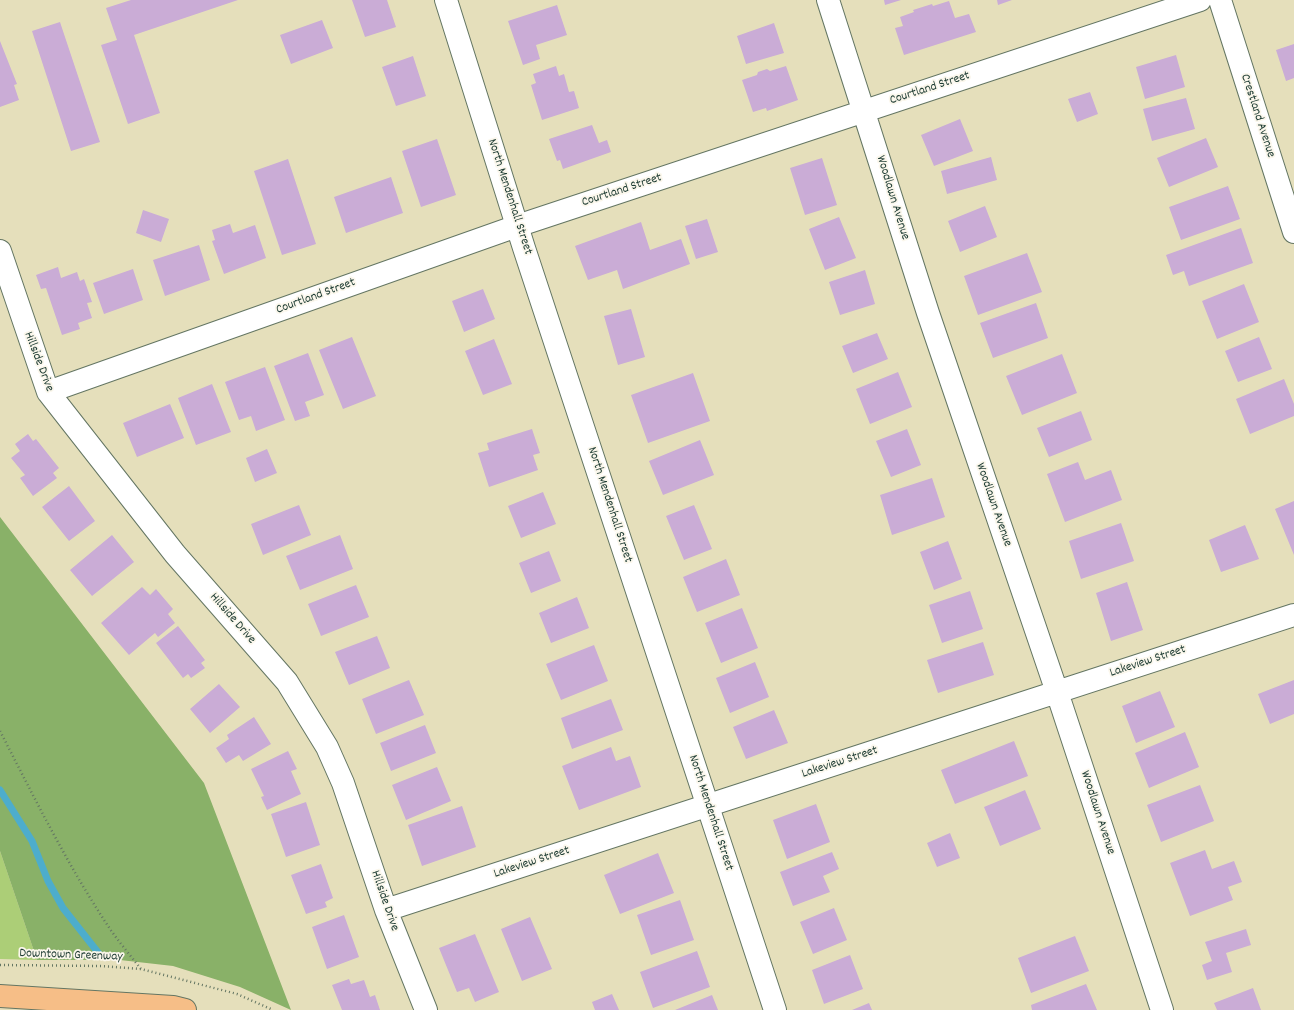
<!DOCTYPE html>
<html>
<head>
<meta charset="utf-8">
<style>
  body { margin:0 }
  canvas { display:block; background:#e5dfbb }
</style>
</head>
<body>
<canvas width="1294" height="1010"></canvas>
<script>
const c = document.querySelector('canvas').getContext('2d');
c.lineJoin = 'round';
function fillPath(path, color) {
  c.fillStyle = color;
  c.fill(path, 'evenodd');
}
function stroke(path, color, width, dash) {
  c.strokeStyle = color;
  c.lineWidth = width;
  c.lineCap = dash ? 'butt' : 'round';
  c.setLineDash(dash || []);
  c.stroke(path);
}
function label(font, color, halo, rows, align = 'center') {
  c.font = font + ' Dekko,sans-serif';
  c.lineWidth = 3.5;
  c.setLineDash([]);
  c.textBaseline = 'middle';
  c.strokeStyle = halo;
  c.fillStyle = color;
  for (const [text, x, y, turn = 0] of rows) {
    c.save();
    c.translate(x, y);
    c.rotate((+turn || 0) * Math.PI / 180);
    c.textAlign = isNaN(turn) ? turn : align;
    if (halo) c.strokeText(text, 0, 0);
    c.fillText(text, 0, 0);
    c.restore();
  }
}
fillPath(new Path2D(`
  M0 851 37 960 0 959Z`), '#acce77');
fillPath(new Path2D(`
  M0 517 204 783 291 1010 240 987 173 966 120 960H37L0 851Z`), '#89b168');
stroke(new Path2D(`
  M0 790 32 841 48 881 63 908 100 955`), '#4dadcc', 7);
fillPath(new Path2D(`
  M131 0H238L134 35 160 113 128 124 101 45 117 40 106 8Z
  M352 0H387L396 27 365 37Z
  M884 0H901L885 5Z
  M997 0H1012L998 5Z
  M949 1 955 18 969 14 976 32 904 55 895 28 903 26 900 17 914 12 913 10 932 4 933 6Z
  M557 5 567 35 536 45 540 59 523 65 508 21Z
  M322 20 333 48 291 64 280 35Z
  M60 22 100 142 71 151 32 31Z
  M774 23 784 53 746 64 737 36Z
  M0 41 17 84 14 85 19 100 0 107Z
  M1294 44V78L1286 81 1276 50Z
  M1176 55 1185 87 1145 99 1136 67Z
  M413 56 426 96 396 106 382 67Z
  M556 66 559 76 564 74 569 92 574 91 579 108 542 120 531 85 536 83 533 74Z
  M786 66 798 100 767 111 766 108 753 112 742 80 757 75 758 72 767 69 770 71Z
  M1090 92 1098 114 1077 122 1068 99Z
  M1186 98 1195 129 1152 141 1143 109Z
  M960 119 973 151 934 166 921 135Z
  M592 125 599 143 607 140 611 152 563 169 560 160 557 161 549 139Z
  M1206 138 1218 167 1169 187 1157 158Z
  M437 139 456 195 421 207 402 151Z
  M991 157 997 180 947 194 941 171Z
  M822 158 837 205 805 215 790 168Z
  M288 159 316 244 282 255 254 171Z
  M391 177 403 213 346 233 334 197Z
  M1228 186 1240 219 1181 240 1169 207Z
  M985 206 997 237 960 252 948 221Z
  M143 210 169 219 161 242 136 233Z
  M839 217 856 258 825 270 809 229Z
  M707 219 718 252 696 259 685 226Z
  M641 222 650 250 681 239 690 264 623 289 617 270 588 280 575 246Z
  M230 224 233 233 255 225 266 258 224 274 212 241 215 240 212 230Z
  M1241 228 1253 263 1189 286 1184 271 1173 275 1166 255Z
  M199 245 210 280 165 296 153 260Z
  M1027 253 1042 292 978 315 964 276Z
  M58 267 61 278 77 272 80 281 84 279 92 302 87 303 92 318 78 323 80 329 62 335 46 288 41 289 36 275Z
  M133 269 143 300 104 314 93 283Z
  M865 270 875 304 840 315 829 282Z
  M1244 284 1259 322 1217 339 1202 301Z
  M483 289 495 319 464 332 452 301Z
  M1036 303 1048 338 993 358 980 323Z
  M631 309 645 357 618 365 604 316Z
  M877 333 888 359 853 373 842 346Z
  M352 337 376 396 343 409 319 350Z
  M1259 337 1272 369 1238 382 1225 351Z
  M494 339 512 384 483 395 465 351Z
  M308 353 324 395 305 402 310 416 295 421 274 366Z
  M1062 354 1077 393 1022 415 1006 376Z
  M265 367 285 420 256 431 251 416 239 420 225 382Z
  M898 372 912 407 870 424 856 389Z
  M693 373 710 421 648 443 631 395Z
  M1284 379 1294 404V416L1250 434 1236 399Z
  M212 384 231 432 196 445 178 398Z
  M170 404 184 438 137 457 123 423Z
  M1081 411 1092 440 1049 457 1037 428Z
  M532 429 540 453 533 455 538 470 489 487 478 453 489 450 487 443Z
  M907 429 921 465 891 477 876 441Z
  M28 434 33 441 36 439 59 468 53 473 57 478 33 496 20 478 25 475 11 458 20 451 15 444Z
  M700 440 714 475 663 495 649 461Z
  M267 449 277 473 255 482 246 458Z
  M1078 462 1085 480 1111 470 1122 500 1065 522 1047 474Z
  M932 478 945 517 892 535 880 495Z
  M69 486 95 521 69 541 42 507Z
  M543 492 556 524 521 538 508 506Z
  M1294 501V555L1275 509Z
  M299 505 311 535 263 555 251 524Z
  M694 505 712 549 684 560 666 516Z
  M1121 523 1134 561 1081 579 1069 541Z
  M1245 525 1259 559 1221 572 1209 540Z
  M112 535 134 562 92 596 70 570Z
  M340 535 353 569 300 590 286 556Z
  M948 541 962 579 934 590 920 552Z
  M549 551 561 581 531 593 519 563Z
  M726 559 740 595 697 612 683 577Z
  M1127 582 1143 630 1111 641 1096 593Z
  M356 585 369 617 321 636 308 604Z
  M142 587 150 595 156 589 173 609 168 614 175 623 158 637 155 633 129 655 101 623Z
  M970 591 983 629 942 643 929 605Z
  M577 597 589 628 551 643 539 613Z
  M742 608 758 648 721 663 705 623Z
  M178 626 205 660 201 663 205 668 191 678 188 674 183 678 156 643Z
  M377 636 390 668 349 685 335 652Z
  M983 642 994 675 938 693 927 660Z
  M594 645 608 681 561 700 546 664Z
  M755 662 769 697 730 713 716 678Z
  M409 680 424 715 376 734 362 699Z
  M1294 680V714L1270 724 1258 694Z
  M219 684 240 707 210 733 190 709Z
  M1160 691 1175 727 1136 743 1122 706Z
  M611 699 623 730 572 749 561 718Z
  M774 710 788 743 746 759 733 727Z
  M254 717 271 744 243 761 239 755 226 763 216 748 229 739 227 735Z
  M425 725 436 753 391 771 380 743Z
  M1185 732 1199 767 1149 788 1135 753Z
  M1014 741 1028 776 955 804 941 770Z
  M611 747 616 761 630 756 641 787 579 810 562 766Z
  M288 751 297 769 291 771 301 794 267 810 261 797 264 796 251 769Z
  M437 767 451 801 406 820 392 785Z
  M1200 785 1214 821 1161 842 1147 805Z
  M1025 790 1041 829 1000 846 984 807Z
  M306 802 320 845 286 857 271 814Z
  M816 804 830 842 787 859 773 820Z
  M462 806 476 847 422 866 408 825Z
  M950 833 960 858 937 867 927 843Z
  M1205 850 1212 869 1234 861 1242 882 1228 887 1233 900 1190 916 1170 863Z
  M832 852 839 869 823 876 830 892 793 906 780 872Z
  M658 853 674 893 620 914 604 875Z
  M321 864 333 898 325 902 327 907 306 914 291 875Z
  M680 900 694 940 651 955 637 915Z
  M834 908 847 940 813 954 800 922Z
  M344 915 359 957 327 969 312 927Z
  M530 917 552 969 522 981 501 929Z
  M1246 929 1251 945 1226 953 1232 972 1207 980 1202 965 1212 961 1205 942Z
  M475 934 499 992 475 1002 469 988 457 992 439 948Z
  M1075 936 1089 971 1031 993 1018 958Z
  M697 951 710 987 653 1008 640 972Z
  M850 955 863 989 824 1004 812 970Z
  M349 979 351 984 364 980 370 997 375 995 380 1010H342L332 985Z
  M1086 984 1097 1010H1032L1031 1005Z
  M1253 988 1261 1010H1217L1214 1003Z
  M612 994 619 1010H595L592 1002Z
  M712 995 718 1010H675Z
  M869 1003 872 1010H852Z`), '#caacd6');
const minor = new Path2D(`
  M828 0 928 313 1057 692 1162 1010
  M1220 0 1294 232
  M0 251 48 392 175 554 287 682 327 747 343 783 386 910 426 1010
  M48 392 517 226 1200 0
  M386 910 1294 615`);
const tertiary = new Path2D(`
  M446 0 524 248 775 1010`);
const primary = new Path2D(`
  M0 996 173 1007 185 1010`);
stroke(minor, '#647663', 24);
stroke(tertiary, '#647663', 24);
stroke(primary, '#647663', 24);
stroke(new Path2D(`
  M0 731C34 797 67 864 108 926 118 941 130 955 141 969
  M0 965 101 966 141 969 237 994 273 1010`), '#647663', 2.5, [1, 3]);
stroke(minor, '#fff', 22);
stroke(tertiary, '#fff', 22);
stroke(primary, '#f6be87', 22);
label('13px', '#1f3d34', '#fbf7ec', [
  ["Courtland Street",930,89,-18],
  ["Crestland Avenue",1257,116,72],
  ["Courtland Street",622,191,-18],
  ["North Mendenhall Street",509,197,72],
  ["Woodlawn Avenue",892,198,73],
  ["Courtland Street",316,297,-20],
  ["Hillside Drive",38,362,69],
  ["North Mendenhall Street",609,505,72],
  ["Woodlawn Avenue",993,505,71],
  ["Hillside Drive",232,619,49],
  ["Lakeview Street",1148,662,-18],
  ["Lakeview Street",840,763,-18],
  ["North Mendenhall Street",710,813,72],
  ["Woodlawn Avenue",1097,813,72],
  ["Lakeview Street",532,863,-18],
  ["Hillside Drive",384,901,71],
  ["Downtown Greenway",71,956,2]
]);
</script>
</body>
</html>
